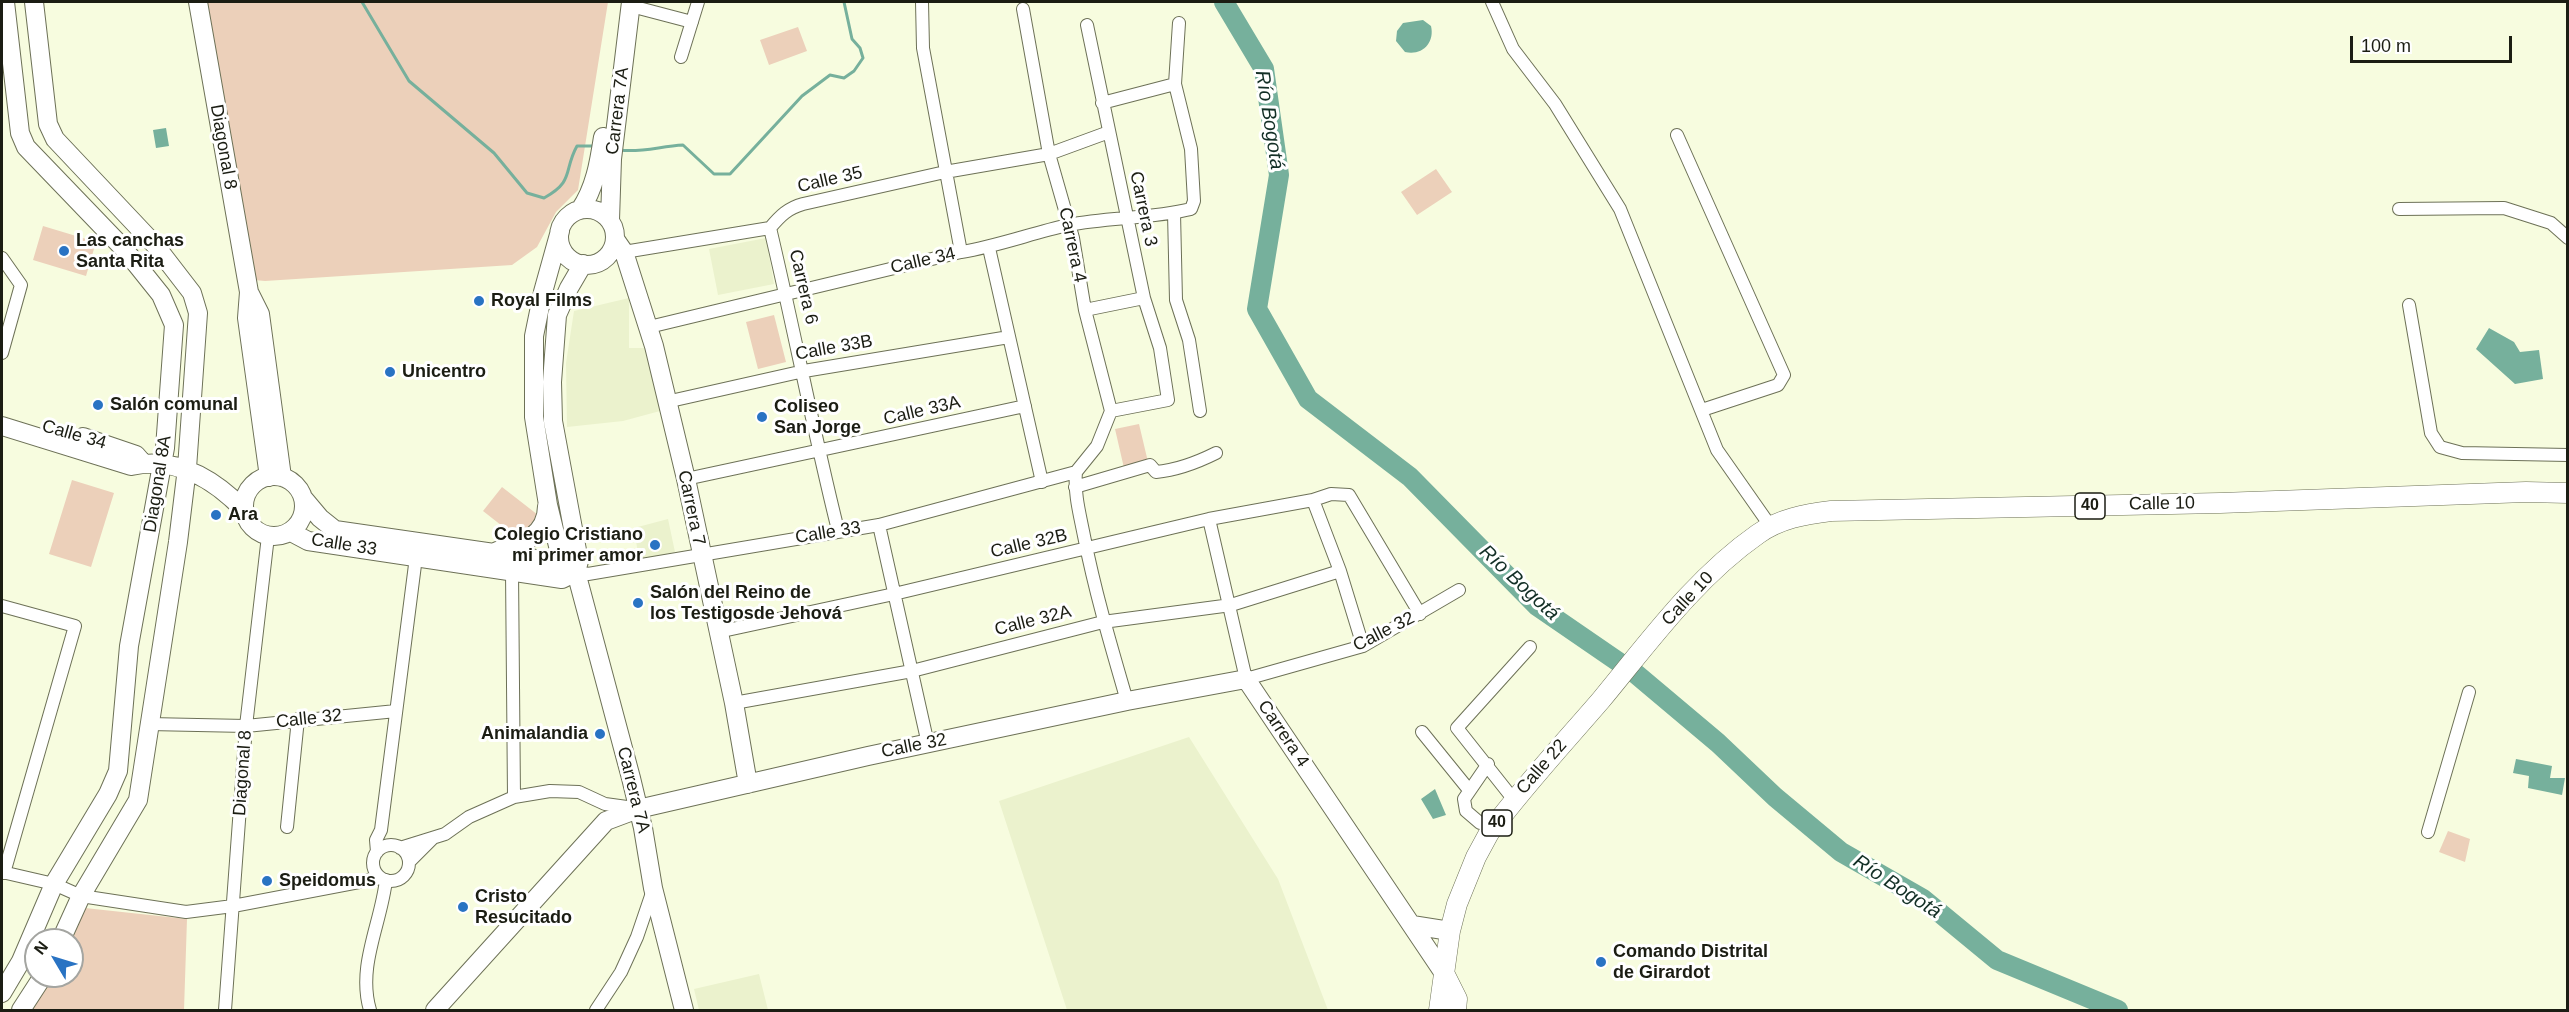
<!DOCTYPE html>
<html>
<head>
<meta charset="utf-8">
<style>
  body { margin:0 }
  #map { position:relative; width:2569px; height:1012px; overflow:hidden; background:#f7fcdf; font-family:Arial,sans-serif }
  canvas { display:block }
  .frame { position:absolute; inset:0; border:3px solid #1b1d13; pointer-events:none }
  .north { position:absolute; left:24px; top:928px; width:60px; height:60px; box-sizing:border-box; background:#fff; border:2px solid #a4a5a1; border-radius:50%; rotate:308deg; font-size:16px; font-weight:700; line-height:24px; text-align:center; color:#1b1d13 }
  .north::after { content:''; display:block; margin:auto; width:21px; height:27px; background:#2973c3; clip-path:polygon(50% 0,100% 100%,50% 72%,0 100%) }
  .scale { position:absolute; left:2350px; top:36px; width:162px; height:27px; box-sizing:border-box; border:3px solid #1b1d13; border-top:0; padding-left:8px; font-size:18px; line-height:21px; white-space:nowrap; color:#1b1d13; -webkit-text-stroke:4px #fff; paint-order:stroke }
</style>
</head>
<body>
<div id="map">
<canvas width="2569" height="1012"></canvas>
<div class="frame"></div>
<div class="north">N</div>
<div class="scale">100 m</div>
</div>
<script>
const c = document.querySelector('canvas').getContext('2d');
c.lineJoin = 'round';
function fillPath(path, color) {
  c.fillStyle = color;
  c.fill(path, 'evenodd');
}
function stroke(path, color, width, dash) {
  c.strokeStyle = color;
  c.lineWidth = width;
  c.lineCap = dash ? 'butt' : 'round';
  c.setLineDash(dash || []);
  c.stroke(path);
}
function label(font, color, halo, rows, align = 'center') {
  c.font = font + ' Arial,sans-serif';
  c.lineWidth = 6;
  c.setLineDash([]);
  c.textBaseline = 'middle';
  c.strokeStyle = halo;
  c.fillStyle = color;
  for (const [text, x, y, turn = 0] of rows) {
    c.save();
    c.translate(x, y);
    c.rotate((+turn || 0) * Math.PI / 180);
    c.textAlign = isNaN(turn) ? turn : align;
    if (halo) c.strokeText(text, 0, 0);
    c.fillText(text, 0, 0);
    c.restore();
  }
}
fillPath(new Path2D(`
  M766 238 774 284 718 295 709 249Z
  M629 298V348H649L660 411 623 421 567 427 566 363 574 311Z
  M668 519 675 552 639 560 634 528Z
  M1189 737 1278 879 1328 1010H1067L999 801Z
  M759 974 768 1010H699L694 989Z`), '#ebf2cd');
fillPath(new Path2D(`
  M198 2H608L578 190 556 212 537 247 512 265 265 281 243 279Z
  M798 27 807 51 769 65 760 40Z
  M1436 169 1452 192 1417 215 1401 192Z
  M43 226 96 242 86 276 33 260Z
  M774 315 786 362 758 369 746 322Z
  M1139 424 1148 462 1124 468 1115 429Z
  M72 480 114 493 91 567 49 554Z
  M502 487 538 515 520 540 483 511Z
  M2448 831 2470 839 2465 862 2439 852Z
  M85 908 187 919 184 1010H30L49 976H72V940H68Z`), '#ecd0ba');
fillPath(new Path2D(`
  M1423 20 1431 26C1435 43 1422 56 1405 52L1396 41 1397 31 1403 23Z
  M166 128 169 146 156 148 153 130Z
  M2489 328 2514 342 2520 352 2539 350 2543 379 2515 384 2476 349Z
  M2516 759 2552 766 2550 778H2565L2562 795 2528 788 2529 776 2513 773Z
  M1435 789 1446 815 1433 819 1421 799Z`), '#76b09c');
stroke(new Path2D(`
  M362 2 409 81 494 153 527 193 544 198C575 181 563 171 577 146H596
  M620 150C641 153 661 146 683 145L714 174H730L802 96 830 75 844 78 854 71 863 58 860 48 852 39 844 2`), '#76b09c', 3);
stroke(new Path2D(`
  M1224 2 1264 69 1279 175 1257 309 1308 399 1410 477 1537 606 1636 674 1718 743 1775 797 1841 852 1923 899 1997 960 2118 1010`), '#76b09c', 20);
const street = new Path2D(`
  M922 2 923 48 961 252
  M1492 2 1513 49 1555 104 1620 209 1717 450 1771 527
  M631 6 692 22
  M1023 9 1049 154 1073 238 1085 310 1111 411 1097 446 1076 472
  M1087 25 1144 298 1160 348 1168 400 1111 411
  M681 57 698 2
  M1102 103 1175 84
  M1677 135 1784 375 1778 385 1702 410
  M2399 209 2504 208 2551 223 2568 238
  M1174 213 1176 300 1189 340 1200 411
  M770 228C794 329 813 430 838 530
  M989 248 1042 482
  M624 252 770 228C780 216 788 208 803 204L945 172 1049 154 1109 132
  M2 258 21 285 2 353
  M2409 305 2431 433 2440 447 2462 453 2568 455
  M1085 310 1144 298
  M649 327 961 252C998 246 1032 233 1068 225 1109 217 1150 219 1191 209L1194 201 1191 149 1175 84 1179 23
  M666 402 804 371 1009 337
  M1076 472C1074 494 1080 515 1084 536 1095 592 1111 646 1127 701
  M686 479 1025 406
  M1075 487 1150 465 1156 472C1178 470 1196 463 1216 453
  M1313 500 1340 571 1363 646
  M1209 519 1246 679 1363 646 1459 590
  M879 525 928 744
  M512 571 514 797
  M576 572 588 574 879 525 1076 472
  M2 606 75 626 4 873
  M718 632 894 594 1209 519 1313 500 1331 494 1349 495 1420 614
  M734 703 912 671 1103 622 1231 605 1340 571
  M149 724 246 726 396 711
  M1422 732 1469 790
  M1514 800 1457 728 1530 647
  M1480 823 1466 811 1464 799 1488 764
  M287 827 298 719
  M2428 832 2469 692
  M373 863a18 18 0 1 1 36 0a18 18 0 1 1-36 0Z
  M400 848 445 834 469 817 514 797 550 791 579 792 605 804 634 808
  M377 852 376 840 381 830 416 557
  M409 862 432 839
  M2 872 54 884 81 896 186 912 233 906 380 878
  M225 1010 246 726 268 536
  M370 1010C357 966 381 924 386 880
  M596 1010 621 972 637 937 653 890`);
const secondary = new Path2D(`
  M34 2 48 124 55 139 155 245 192 293 198 313 187 468 178 542 138 800 81 896 61 940
  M198 2 249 292 247 318 269 477
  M559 237a28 28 0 1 1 56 0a28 28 0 1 1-56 0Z
  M580 210C595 188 599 163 603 137
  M610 220 612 159 631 2
  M560 231 543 292 534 336V417L548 505 561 558 576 572 631 778 643 828 653 888 684 1010
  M615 239 624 252 654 346 686 479 734 703 748 784
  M250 294 260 314 282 477
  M2 426 131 466C176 456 213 478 244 510
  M83 437 136 455 143 463
  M244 506a30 30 0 1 1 60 0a30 30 0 1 1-60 0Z
  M304 499 320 518 335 530 556 562 571 570
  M291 532 308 541 562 579 576 572
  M497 551C522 545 547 535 547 506
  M576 572 579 561 553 421 552 382 557 315 569 288 583 264
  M1412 925 1450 931
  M2 993 21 961 54 884 108 794 118 771 129 646 165 448 174 325 161 295 125 250 26 147 20 133 5 2
  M21 1010 43 976
  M435 1010 606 821 638 809 868 756 1127 701 1246 679 1445 975`);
const primary = new Path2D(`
  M1445 975 1457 999 1456 1010
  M1439 1010 1450 931 1457 904 1476 857 1489 833C1524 786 1563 744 1601 700 1649 642 1695 578 1758 534 1779 519 1805 514 1831 511L2220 503 2526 492 2568 493`);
stroke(street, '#6d7157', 14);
stroke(secondary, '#6d7157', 20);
stroke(primary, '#6d7157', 21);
stroke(street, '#fff', 12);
stroke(secondary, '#fff', 18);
stroke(primary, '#fff', 20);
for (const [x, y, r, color] of [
  [64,251,6,"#2973c3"],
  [479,301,6,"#2973c3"],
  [390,372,6,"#2973c3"],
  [98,405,6,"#2973c3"],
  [762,417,6,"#2973c3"],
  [216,515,6,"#2973c3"],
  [655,545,6,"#2973c3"],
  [638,603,6,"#2973c3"],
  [600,734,6,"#2973c3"],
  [267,881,6,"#2973c3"],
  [463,907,6,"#2973c3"],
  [1601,962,6,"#2973c3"]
]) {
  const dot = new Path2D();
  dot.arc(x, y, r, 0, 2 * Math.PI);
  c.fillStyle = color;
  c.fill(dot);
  stroke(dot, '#fff', 2);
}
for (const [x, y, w] of [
  [2090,506,30],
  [1497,823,30]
]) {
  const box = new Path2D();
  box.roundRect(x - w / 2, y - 13, w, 26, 4.5);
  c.fillStyle = '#fff';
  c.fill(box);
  stroke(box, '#1b1d13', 1.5);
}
label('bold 16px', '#1b1d13', null, [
  ["40",2090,506],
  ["40",1497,823]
]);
label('18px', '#1b1d13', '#fff', [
  ["Carrera 7A",618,111,-83],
  ["Diagonal 8",223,147,80],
  ["Calle 35",830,180,-13],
  ["Carrera 3",1143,209,78],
  ["Carrera 4",1072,245,78],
  ["Calle 34",923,261,-13],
  ["Carrera 6",803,287,77],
  ["Calle 33B",834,348,-10],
  ["Calle 33A",922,411,-13],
  ["Calle 34",74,435,16],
  ["Diagonal 8A",158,484,-81],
  ["Calle 10",2162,504,-1],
  ["Carrera 7",691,508,78],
  ["Calle 33",828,533,-9],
  ["Calle 32B",1029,544,-13],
  ["Calle 33",344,545,9],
  ["Calle 10",1688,599,-47],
  ["Calle 32A",1033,621,-14],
  ["Calle 32",1384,632,-27],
  ["Calle 32",309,719,-6],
  ["Carrera 4",1283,734,56],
  ["Calle 32",914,746,-11],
  ["Calle 22",1542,767,-49],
  ["Diagonal 8",243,773,-86],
  ["Carrera 7A",633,790,76]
]);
label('bold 18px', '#1b1d13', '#fff', [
  ["Las canchas",76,241],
  ["Santa Rita",76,262],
  ["Royal Films",491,301],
  ["Unicentro",402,372],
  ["Salón comunal",110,405],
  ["Coliseo",774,407],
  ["San Jorge",774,428],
  ["Ara",228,515],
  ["Colegio Cristiano",643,535,"right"],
  ["mi primer amor",643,556,"right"],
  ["Salón del Reino de",650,593],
  ["los Testigosde Jehová",650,614],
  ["Animalandia",588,734,"right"],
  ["Speidomus",279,881],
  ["Cristo",475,897],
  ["Resucitado",475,918],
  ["Comando Distrital",1613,952],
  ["de Girardot",1613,973]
], 'left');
label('italic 20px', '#132f26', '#fff', [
  ["Río Bogotá",1269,120,81],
  ["Río Bogotá",1519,583,43],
  ["Río Bogotá",1897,887,33]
]);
</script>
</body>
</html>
